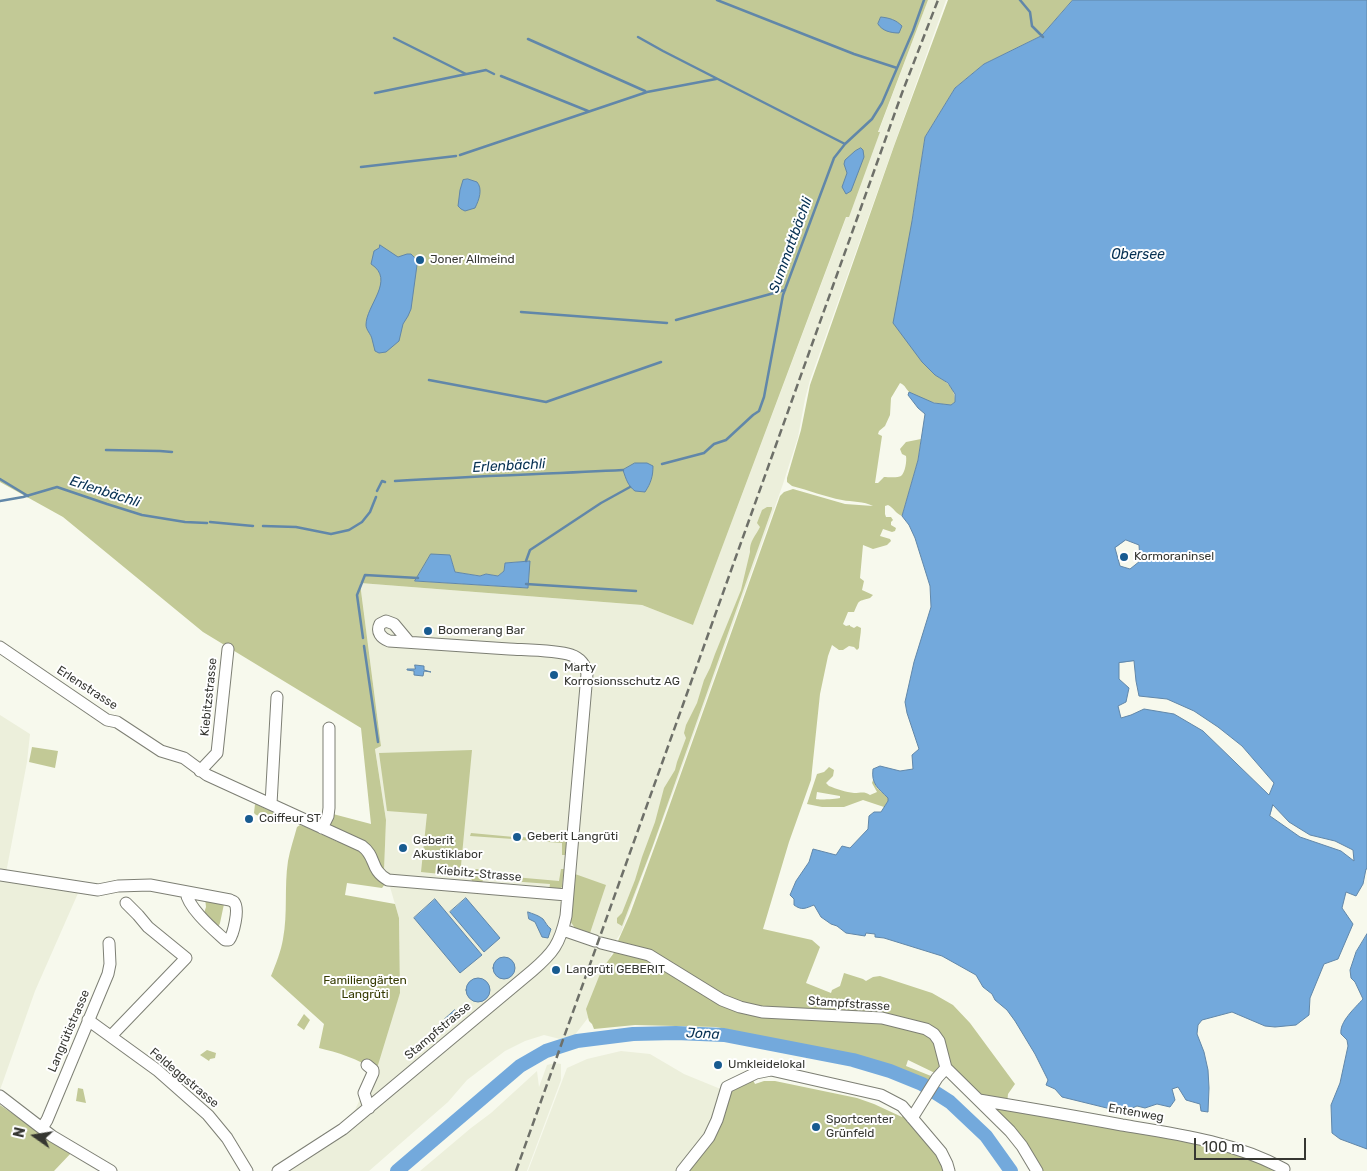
<!DOCTYPE html>
<html>
<head>
<meta charset="utf-8">
<style>
  body { margin:0 }
  #map { position:relative; width:1367px; height:1171px; overflow:hidden; background:#f7f9ed; font-family:Rubik,sans-serif }
  canvas { display:block }
  .north { position:absolute; left:10px; top:1111px; width:50px; height:50px; -webkit-text-stroke:4px #fff; paint-order:stroke; rotate:283deg; font-size:14px; font-weight:700; line-height:20px; text-align:center; color:#363732 }
  .north::after { content:''; display:block; margin:auto; width:18px; height:22px; background:#363732; clip-path:polygon(50% 0,100% 100%,50% 72%,0 100%) }
  .scale { position:absolute; left:1194px; top:1138px; width:112px; height:22px; box-sizing:border-box; border:2px solid #363732; border-top:0; padding-left:6px; font-size:15px; line-height:18px; white-space:nowrap; color:#363732; -webkit-text-stroke:4px #fff; paint-order:stroke }
</style>
</head>
<body>
<div id="map">
<canvas width="1367" height="1171"></canvas>
<div class="north">N</div>
<div class="scale">100 m</div>
</div>
<script>
const c = document.querySelector('canvas').getContext('2d');
c.lineJoin = 'round';
function fillPath(path, color) {
  c.fillStyle = color;
  c.fill(path, 'evenodd');
}
function stroke(path, color, width, dash) {
  c.strokeStyle = color;
  c.lineWidth = width;
  c.lineCap = dash ? 'butt' : 'round';
  c.setLineDash(dash || []);
  c.stroke(path);
}
function label(font, color, halo, rows, align = 'center') {
  c.font = font + ' Rubik,sans-serif';
  c.lineWidth = 4;
  c.setLineDash([]);
  c.textBaseline = 'middle';
  c.strokeStyle = halo;
  c.fillStyle = color;
  for (const [text, x, y, turn = 0] of rows) {
    c.save();
    c.translate(x, y);
    c.rotate((+turn || 0) * Math.PI / 180);
    c.textAlign = isNaN(turn) ? turn : align;
    if (halo) c.strokeText(text, 0, 0);
    c.fillText(text, 0, 0);
    c.restore();
  }
}
fillPath(new Path2D(`
  M928 0H946L810 380 805 399 798 437 783 484 676 784 621 933 616 940 591 1014 574 1036 560 1039 544 1035 525 1041 505 1051 467 1080 448 1102 369 1171H278L314 1149 355 1110 373 1070 400 993 399 918 388 880 384 871 386 820 375 748 381 745 360 583 642 605 693 625Z
  M0 715 30 734 27 762 6 873 79 891 35 991 0 1090Z
  M621 1051 650 1054 684 1074 723 1090 707 1132 689 1156 676 1171H528L567 1068 587 1059Z
  M555 1063 561 1064V1080L527 1171H420L471 1128 491 1113 537 1071 539 1087 547 1065Z`), '#ecefdb');
fillPath(new Path2D(`
  M0 0H928L878 132H880L849 217H846L693 625 642 605 360 583 381 746 375 749 386 820 384 871 388 880 382 888 347 883 345 895 395 904 399 918 400 993 378 1065 373 1070C360 1059 336 1052 319 1048L324 1024 271 976C276 964 281 951 283 939 288 913 284 887 288 861 290 850 294 838 297 827L300 825 306 827 338 842 341 832 328 827 333 814 371 824 361 728 203 632 63 517 0 482ZM450 555 455 572 480 576 486 574 498 576 504 571 505 563 529 561 528 588 415 581Z
  M948 0H1073L1041 36 984 64 955 88 925 137 912 221 935 375C947 382 955 387 955 402L951 405C937 404 924 401 912 394 906 391 906 385 900 383L891 398 890 415 885 426 879 431 878 434 882 436 875 483H878L884 477C888 477 898 478 901 476 905 473 907 461 906 456L902 454 900 449 906 442 921 439 918 460 902 516C896 514 894 508 888 505L885 506V514L886 517H891L893 520 891 522V525L896 528 895 531 892 532 883 529 880 536 890 539 891 541 887 545 873 549 863 545 860 578 864 581 862 590 873 595 870 598C856 602 860 600 854 612H848L843 624 846 626 850 625V626L854 628 857 626 861 628C861 634 859 641 859 648L857 650 854 647 849 646 843 650H839L832 645 828 656 820 694 811 780 789 842 763 929 812 940 820 947 806 983 831 993 832 990 840 986 844 973 863 979 866 981 873 977 880 976 932 993 953 1005 970 1023 1015 1084 1008 1094 1007 1104 1167 1132 1286 1171H1041L952 1068 932 1029 784 1010 734 1001 618 941 630 914 664 821 780 496 784 492 793 489 845 504 873 506C864 501 852 502 842 500 825 497 809 490 792 486L787 482V478L801 430 810 385 894 146Z
  M767 507H772V509L652 848 622 926 617 923V918L622 913 635 880 642 857 655 822 664 788 675 770 677 762 686 738 684 733 686 725 697 703 704 680 710 668 715 654 741 590 750 552C749 542 756 535 760 527L757 523 762 510Z
  M32 747 58 751 55 768 29 762Z
  M472 750 460 876 421 872 427 814 387 811 379 753Z
  M829 767 834 770 833 776 826 783 829 786C836 789 846 792 854 793 861 793 864 791 870 795L877 792 872 783 873 780 877 788 888 798V801L884 807 863 800 844 807H822L807 804 817 774 824 772ZM817 792 840 796V798C837 799 819 800 816 799Z
  M255 804 273 812V814L270 818 256 815 254 813Z
  M471 833 514 837 513 839 470 836Z
  M522 837 567 841 565 855H562V843L521 840Z
  M477 869 480 870V874L559 881 561 869H564L562 887 558 890H549L550 884 483 879 482 884 473 883 470 876 473 870Z
  M575 874 606 885 590 933 575 928 570 921Z
  M205 898 224 904 220 923 217 930 204 913 206 907Z
  M616 950 646 957 718 1001 891 1023 933 1037 940 1065 937 1074 908 1060 906 1066 931 1076 933 1079 931 1083 905 1072 867 1060 780 1040 716 1027 635 1025 594 1029 592 1024 589 1021 586 1009 602 969Z
  M304 1014 310 1020 304 1030 297 1025Z
  M207 1050 216 1053 215 1058 210 1059 209 1061 200 1055Z
  M752 1078 755 1084 764 1081H775L857 1098 874 1104 902 1117 905 1113 935 1149 945 1171H689L731 1092Z
  M78 1088 83 1089 86 1103 76 1101Z
  M0 1105 19 1118 21 1116 72 1152 54 1171H0Z`), '#c2c996');
const water = new Path2D(`
  M1073 0H1367V869H1366L1363 884 1356 896 1346 892 1342 908 1353 924 1338 959 1324 964 1310 998 1309 1015 1296 1025 1275 1027 1265 1026 1232 1012 1202 1020 1198 1025 1197 1034 1204 1052 1208 1070 1209 1088 1208 1112 1201 1111 1200 1104 1186 1100 1178 1087 1172 1089 1175 1100 1170 1107 1157 1104 1145 1108 1137 1106 1123 1112 1062 1097 1055 1089 1046 1085 1048 1080 1035 1054 1015 1021 1007 1010 995 1000 992 994 983 987 976 975 942 956 884 938 875 937V934L866 933 865 936 846 933 837 926 831 924 821 917 814 905C806 908 802 911 794 905V899L790 895 796 881 809 862 813 849 836 855 842 846 850 848 868 829 869 816 874 812H881L888 801V798C878 788 871 784 873 769L880 766 900 771 913 769 912 755 919 749 907 713 905 702 914 662 931 607 930 586 915 538 909 525 902 516 918 460 925 414 918 408 908 395 909 392 934 403 951 405 955 402V394L948 383 935 375 922 362 893 323 912 221 925 137 955 88 984 64 1041 36ZM1126 540 1139 545 1140 561 1130 569 1120 566 1115 548ZM1134 661 1136 681 1139 696 1167 699 1194 711 1218 727 1242 746 1274 783 1269 795 1203 731 1174 714 1144 709 1131 715 1121 718 1118 706 1126 702 1129 688 1119 679V663ZM1273 805 1289 822 1310 835 1335 841 1353 850 1354 861 1341 851 1300 837 1270 816Z
  M881 17C890 18 896 20 902 26L899 33C891 33 882 31 878 24Z
  M861 148 863 150 864 157 851 191 846 194 842 187 847 173 844 164 845 160 855 151Z
  M468 179 477 182C483 189 479 200 475 208L465 211 461 209 458 206 460 190 463 180Z
  M380 245 398 257 407 254H411L417 260V265L411 309 408 316 403 324 399 341 386 352 379 353 375 351C374 347 373 343 372 339 371 334 366 330 366 325 366 305 396 280 371 264L374 251 379 248Z
  M635 463H647L653 466C653 476 651 483 645 492L635 491C628 486 626 479 623 470Z
  M431 554 450 555 455 572 480 576 486 574 498 576 504 571 505 563 530 561 528 588 415 581Z
  M415 665 424 666V670L431 672 424 671 423 676 414 675V671L407 670V669H415Z
  M466 898 500 938 484 952 450 912Z
  M435 899 482 955 460 973 414 918Z
  M528 912C533 914 538 915 543 919 546 923 547 926 551 929L548 938 542 937 535 922 529 919Z
  M1367 934V1149L1340 1139 1332 1133 1331 1105 1340 1083 1348 1046 1347 1040 1341 1034C1339 1022 1355 1008 1363 999L1355 982 1351 978 1350 970 1356 952Z
  M493 968a11 11 0 1 1 22 0a11 11 0 1 1-22 0Z
  M466 990a12 12 0 1 1 24 0a12 12 0 1 1-24 0Z
  M455 1010 460 1016 450 1025 445 1019Z`);
fillPath(water, '#73a9dc');
stroke(water, '#6187a9', 1);
stroke(new Path2D(`
  M717 0 854 54 897 68
  M1020 0 1030 12 1032 26 1043 37
  M638 37 663 51 845 144
  M394 38 466 74
  M528 39 645 91
  M501 76 588 111
  M375 93 486 70 494 74
  M460 155 647 92 716 79
  M361 167 456 156
  M521 312 667 323
  M676 320 785 290
  M429 380 546 402 661 362
  M106 450 160 451 172 452
  M662 464 704 453 714 444 726 440 753 415 759 411 764 397 783 295 834 158 845 144 872 119 882 103 913 31 924 0
  M0 479 28 496
  M395 481C471 476 547 474 623 470
  M377 491 382 481 385 482
  M0 501 23 497 57 487 107 504 142 515 185 522 207 523
  M210 522 253 526
  M263 526 296 527 331 534 349 530 362 522 370 512 376 497
  M526 561 530 550 601 503 630 487
  M526 584 636 591
  M363 638 357 595 365 575 418 578
  M364 646 378 742`), '#6187a9', 2.5);
stroke(new Path2D(`
  M397 1171 520 1066 546 1051 577 1041 633 1034 676 1033 724 1035 853 1060 890 1071 922 1084 950 1102 986 1136 1011 1171`), '#73a9dc', 14);
const minor = new Path2D(`
  M0 647 107 720 117 722 161 751 184 758 207 775 362 846C377 857 369 869 388 880L567 895
  M200 771 217 753 228 649
  M271 804 277 697
  M322 828 328 816 329 808V728
  M0 875 98 890 118 886 150 885 230 900C231 901 233 901 234 902 240 909 233 935 229 940H225C213 929 188 908 186 892
  M563 930 595 941
  M601 943 649 955 722 1000 740 1007 762 1012 882 1018 926 1029 934 1034 939 1041 946 1068 1010 1131 1022 1146 1037 1171
  M88 1020 157 1070 208 1115 227 1138 247 1171
  M111 1036 186 958 148 927 138 915 126 903
  M367 1065 373 1070V1073L364 1093 369 1108
  M0 1096 52 1136 111 1171
  M979 1100C1027 1108 1074 1116 1122 1125 1177 1134 1235 1142 1284 1169
  M912 1118 937 1078 946 1068
  M42 1128 47 1120 108 974 110 964 109 943
  M278 1171 343 1129 532 971C553 953 560 944 566 916L587 674C586 665 580 658 571 655 556 650 526 650 509 649 469 646 429 644 389 641 381 638 376 632 380 624L386 621 394 624 409 642
  M682 1171 709 1137 717 1120 727 1087 756 1073 771 1070 881 1095 902 1106 941 1152 947 1164 949 1171`);
stroke(minor, '#7d7f74', 13);
stroke(minor, '#fff', 11);
stroke(new Path2D(`
  M516 1171 902 93 938 0`), '#6e7069', 2.5, [8, 4]);
for (const [x, y, r, color] of [
  [420,260,5,"#185b90"],
  [1124,557,5,"#185b90"],
  [428,631,5,"#185b90"],
  [554,675,5,"#185b90"],
  [249,819,5,"#185b90"],
  [517,837,5,"#185b90"],
  [403,848,5,"#185b90"],
  [556,970,5,"#185b90"],
  [718,1065,5,"#185b90"],
  [816,1127,5,"#185b90"]
]) {
  const dot = new Path2D();
  dot.arc(x, y, r, 0, 2 * Math.PI);
  c.fillStyle = color;
  c.fill(dot);
  stroke(dot, '#fff', 2);
}
label('12px', '#363732', '#fff', [
  ["Joner Allmeind",430,260],
  ["Kormoraninsel",1134,557],
  ["Boomerang Bar",438,631],
  ["Marty",564,668],
  ["Korrosionsschutz AG",564,682],
  ["Coiffeur ST",259,819],
  ["Geberit Langrüti",527,837],
  ["Geberit",413,841],
  ["Akustiklabor",413,855],
  ["Langrüti GEBERIT",566,970],
  ["Umkleidelokal",728,1065],
  ["Sportcenter",826,1120],
  ["Grünfeld",826,1134]
], 'left');
label('12px', '#363732', '#fff', [
  ["Erlenstrasse",87,688,33],
  ["Kiebitzstrasse",209,697,-84],
  ["Kiebitz-Strasse",479,874,5],
  ["Stampfstrasse",849,1004,4],
  ["Langrütistrasse",69,1031,-67],
  ["Stampfstrasse",438,1031,-40],
  ["Feldeggstrasse",184,1078,40],
  ["Entenweg",1136,1113,10]
]);
label('12px', '#363b02', '#fff', [
  ["Familiengärten",365,981],
  ["Langrüti",365,995]
]);
label('italic 14px', '#063052', '#fff', [
  ["Summattbächli",791,245,-70],
  ["Obersee",1138,255],
  ["Erlenbächli",509,466,-3],
  ["Erlenbächli",105,492,18],
  ["Jona",703,1034,3]
]);
</script>
</body>
</html>
